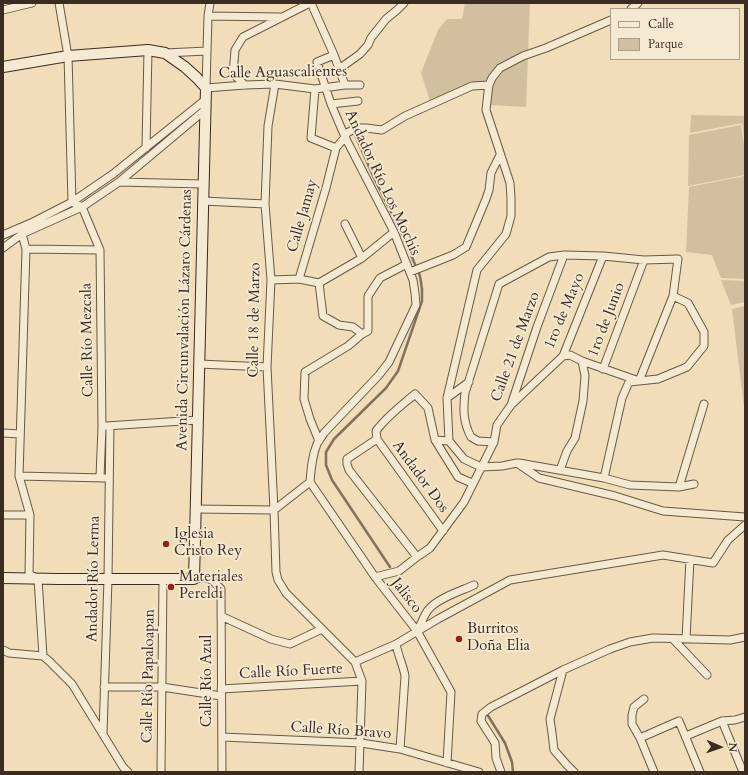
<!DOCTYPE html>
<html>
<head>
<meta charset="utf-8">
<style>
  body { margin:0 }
  #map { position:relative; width:748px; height:775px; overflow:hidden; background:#f1ddb9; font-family:Cardo,serif }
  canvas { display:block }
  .frame { position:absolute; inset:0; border:4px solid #3b2b22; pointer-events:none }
  .legend { position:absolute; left:610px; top:8px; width:130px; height:52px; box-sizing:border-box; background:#f6e9d2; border:1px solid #ab9d8c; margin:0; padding:5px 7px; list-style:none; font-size:12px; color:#3b2b22 }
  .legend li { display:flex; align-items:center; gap:8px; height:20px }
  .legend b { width:20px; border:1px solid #ab9d8c }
  .north { position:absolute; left:700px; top:727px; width:40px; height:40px; -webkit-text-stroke:3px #f6e9d2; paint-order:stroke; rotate:92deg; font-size:11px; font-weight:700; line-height:16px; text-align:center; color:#3b2b22 }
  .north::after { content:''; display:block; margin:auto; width:14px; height:18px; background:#3b2b22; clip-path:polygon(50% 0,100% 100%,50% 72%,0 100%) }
</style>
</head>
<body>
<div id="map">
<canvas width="748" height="775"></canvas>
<div class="frame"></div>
<ul class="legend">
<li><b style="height:5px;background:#f6e9d2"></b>Calle</li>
<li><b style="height:11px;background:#d2bf9f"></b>Parque</li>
</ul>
<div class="north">N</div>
</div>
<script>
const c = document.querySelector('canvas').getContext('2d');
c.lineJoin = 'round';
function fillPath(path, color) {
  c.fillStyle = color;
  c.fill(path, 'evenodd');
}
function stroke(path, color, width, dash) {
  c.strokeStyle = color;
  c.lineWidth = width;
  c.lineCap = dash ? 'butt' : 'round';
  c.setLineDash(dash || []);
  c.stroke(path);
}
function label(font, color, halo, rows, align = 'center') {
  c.font = font + ' Cardo,serif';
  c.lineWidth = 3.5;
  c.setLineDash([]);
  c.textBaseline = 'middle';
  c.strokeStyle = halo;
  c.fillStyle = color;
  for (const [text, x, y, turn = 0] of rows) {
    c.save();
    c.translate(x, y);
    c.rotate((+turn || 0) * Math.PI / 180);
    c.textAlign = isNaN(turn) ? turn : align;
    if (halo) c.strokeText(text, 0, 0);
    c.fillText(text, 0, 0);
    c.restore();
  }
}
fillPath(new Path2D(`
  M465 3H530L528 53 504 64 488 83 431 104 421 73 438 30 447 19H462Z
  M528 56 526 107 488 105 490 85 501 69Z
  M691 115 745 116V143L742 123 690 133Z
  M741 125 745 151V175L688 186 689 135Z
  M745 176V279L721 278 712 255 686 252 689 187Z
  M721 280 745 281V302L731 305Z
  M745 306V415L732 309Z`), '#d2bf9f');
stroke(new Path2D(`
  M355 135 374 178 402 234 420 276 422 289V301L398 371 386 388 334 439 326 452V465L332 480 390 567
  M487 714 505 743 512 762 513 772`), '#83715e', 2.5);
const street = new Path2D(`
  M59 3 68 56 72 202 82 207 100 250 102 427 100 477
  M210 3 208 16 206 88 245 85 275 84 315 89 345 85H360
  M311 3 334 55 345 85
  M631 9 638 3
  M3 10 32 3
  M208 16 280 17
  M611 20 546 48 523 56 500 68 492 78 489 85 488 92 486 110 510 183 511 198V216L506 234 477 270 447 398 449 441 464 459 481 467 502 466 517 463 539 478 615 496 663 511 745 517
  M165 53 207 51
  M334 55 317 62 331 104 345 137 394 232 413 280 415 293 416 305 389 362 379 375 324 433C322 437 319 440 317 444 312 456 311 469 310 482L375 577 417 631 451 692 447 763
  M339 69 360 54 368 45 371 38 386 19 397 10 404 3
  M275 84 268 126 265 204 271 280 267 367 274 510 276 572 278 580 286 593 355 662 362 681 359 772
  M245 85 233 74 235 50 243 37 310 3
  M315 89 311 138 336 148
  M331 104 358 101
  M146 148 148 50
  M119 182 203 184
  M203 201 265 204
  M345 224 362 258
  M22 234 26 249 19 476 30 515 29 574 38 579 43 656
  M3 235 31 223 72 202 113 174 205 100
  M3 248 22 234 82 207 119 182 205 110
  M26 249 100 250
  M410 272 453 255 466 247 486 199 489 190 491 173 500 155
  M299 279 319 283
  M271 280 299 279 326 188 336 148 345 137 347 133 356 128H366L382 130 405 116 472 86 489 85
  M319 283 362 258 394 232
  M319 283 323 316 339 325 353 327 362 334
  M582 361 639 381 658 379 687 367 704 346V332L688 303 673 296
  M199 364 267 367
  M603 369 644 260
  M447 398 469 382
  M512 404 563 356 603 256
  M106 426 198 420
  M3 433 20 434
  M377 439 443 531
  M319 441 310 419 304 399 305 372 348 346 362 334 368 331V296L380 278 407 264
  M449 441 435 440 458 477 472 483
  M494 442 478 441 471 437C463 422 463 409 465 393L499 284 549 257 564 255 603 256 644 260 678 259 673 296 639 381 629 382 622 398 604 478
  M519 463 604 478 630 485 679 487 694 484
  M560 470 567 451 575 438 583 401 585 376 582 361 570 355 563 356
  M19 476 105 478
  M679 487 704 404
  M196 509 274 510 310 482
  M3 515H30
  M417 557 349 470 347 464V459L377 439 376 431C387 416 401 406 415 394L428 408 435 440
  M375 577 399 571 417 557 430 548 464 502 494 442 497 425 511 405 537 327 564 255
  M194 579C210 576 210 578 221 589L222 772
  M221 616 271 639 290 644 322 629
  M418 629C422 623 424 614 429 609 438 598 461 591 474 585
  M673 639 707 675
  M686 639 690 559
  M396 644C398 655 403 665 405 676L400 749
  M3 650 9 653 43 656 49 661 72 684 123 767 128 772
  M355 662 396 644 438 619 510 580 663 555 713 563 728 540 745 525
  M563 670 550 719 552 733 554 750 567 765 574 772
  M104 687H162L221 696
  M221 689 362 681
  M644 699 634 707 632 715V724L640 738 654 772
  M722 721 743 772
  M103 733 108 579 110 426
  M686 736 722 721 735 720 745 717
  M222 737 361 743 400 749 479 772
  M640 738 679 721 700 772
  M161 772 163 579
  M501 772 496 758 495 743 481 721 482 714 491 707 563 670 610 649 630 642 653 638 730 640 745 637`);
const secondary = new Path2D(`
  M3 67 68 56 148 50 165 53 185 67 197 78 206 88 194 579H59L3 578`);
stroke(street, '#685848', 9);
stroke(secondary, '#3b2b22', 12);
stroke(street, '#f6e9d2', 7);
stroke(secondary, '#f6e9d2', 10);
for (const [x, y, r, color] of [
  [166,544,4,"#8f2418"],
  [171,587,4,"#8f2418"],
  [459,639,4,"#8f2418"]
]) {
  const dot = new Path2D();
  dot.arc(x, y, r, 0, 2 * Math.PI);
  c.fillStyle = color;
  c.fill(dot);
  stroke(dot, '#f6e9d2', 1.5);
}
label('15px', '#3b2b22', '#f6e9d2', [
  ["Calle Aguascalientes",283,73,-1],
  ["Andador Río Los Mochis",382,183,65],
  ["Calle Jamay",303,216,-74],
  ["1ro de Mayo",565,311,-67],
  ["Avenida Circunvalación Lázaro Cárdenas",185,320,-89],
  ["Calle 18 de Marzo",255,320,-89],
  ["1ro de Junio",607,320,-69],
  ["Calle Río Mezcala",88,340,-91],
  ["Calle 21 de Marzo",516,347,-70],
  ["Andador Dos",420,477,54],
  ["Andador Río Lerma",94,579,-89],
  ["Jalisco",406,596,52],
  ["Calle Río Fuerte",291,672,-3],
  ["Calle Río Papaloapan",149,676,-89],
  ["Calle Río Azul",208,681,-90],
  ["Calle Río Bravo",341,731,4]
]);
label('15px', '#3b2b22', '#f6e9d2', [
  ["Iglesia",174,535],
  ["Cristo Rey",174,552],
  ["Materiales",179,578],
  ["Pereldi",179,595],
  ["Burritos",467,630],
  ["Doña Elia",467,647]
], 'left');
</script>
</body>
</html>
